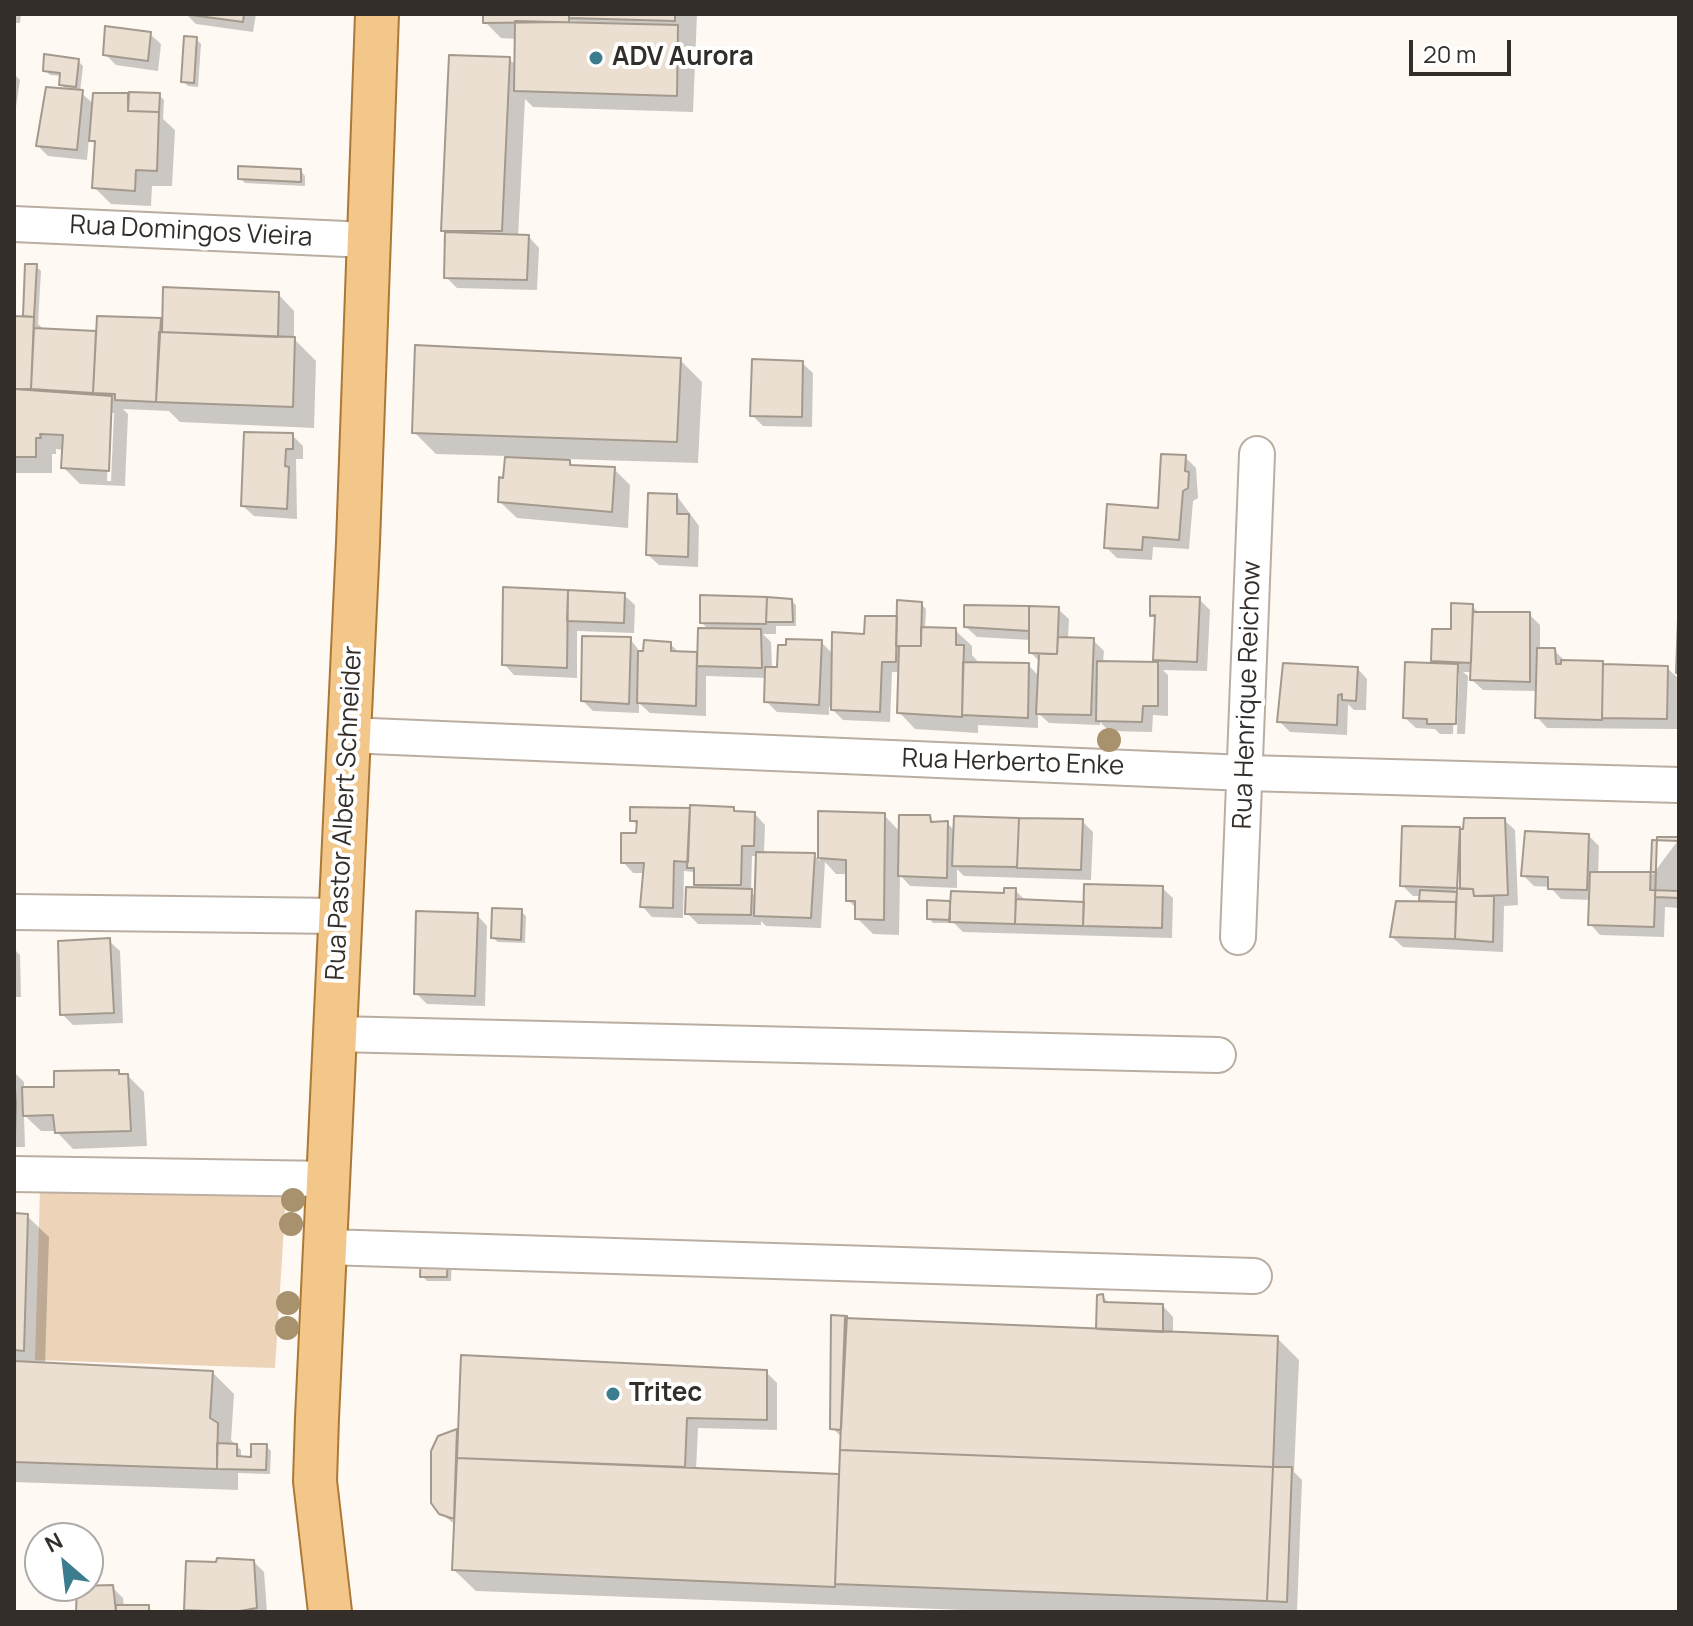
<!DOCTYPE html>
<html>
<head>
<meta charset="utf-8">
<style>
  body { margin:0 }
  #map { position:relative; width:1693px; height:1626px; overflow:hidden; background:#fef9f3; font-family:Manrope,sans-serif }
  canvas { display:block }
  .frame { position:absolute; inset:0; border:16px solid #332e29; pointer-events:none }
  .north { position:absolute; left:24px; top:1522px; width:80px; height:80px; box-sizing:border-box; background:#fff; border:2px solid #adaba9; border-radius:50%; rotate:332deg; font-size:22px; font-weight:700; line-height:32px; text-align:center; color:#332e29 }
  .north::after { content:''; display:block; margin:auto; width:28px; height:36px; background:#3b7c8f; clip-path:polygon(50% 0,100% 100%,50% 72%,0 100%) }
  .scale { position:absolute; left:1409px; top:40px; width:102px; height:36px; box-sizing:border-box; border:4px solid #332e29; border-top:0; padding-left:10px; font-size:24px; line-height:28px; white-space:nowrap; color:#332e29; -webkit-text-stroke:6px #fff; paint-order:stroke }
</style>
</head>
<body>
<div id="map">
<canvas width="1693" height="1626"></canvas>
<div class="frame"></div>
<div class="north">N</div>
<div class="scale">20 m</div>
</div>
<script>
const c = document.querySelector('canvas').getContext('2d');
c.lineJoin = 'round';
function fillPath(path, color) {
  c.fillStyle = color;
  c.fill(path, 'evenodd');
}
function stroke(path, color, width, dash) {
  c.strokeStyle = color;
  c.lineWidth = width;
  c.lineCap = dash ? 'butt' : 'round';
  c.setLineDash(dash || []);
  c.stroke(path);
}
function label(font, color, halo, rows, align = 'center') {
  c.font = font + ' Manrope,sans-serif';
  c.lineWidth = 8;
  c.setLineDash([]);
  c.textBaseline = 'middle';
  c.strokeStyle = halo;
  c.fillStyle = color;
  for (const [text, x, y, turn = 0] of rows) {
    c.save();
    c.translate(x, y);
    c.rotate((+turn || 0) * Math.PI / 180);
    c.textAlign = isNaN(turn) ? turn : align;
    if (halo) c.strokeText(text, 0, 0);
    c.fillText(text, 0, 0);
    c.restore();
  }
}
fillPath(new Path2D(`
  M40 1189 286 1196 275 1368 35 1360Z`), '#edd4b9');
fillPath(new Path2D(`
  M14 14H21L20 23H14Z
  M172 14H256L253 32 196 24 188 16Z
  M485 14H697L693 112 533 107 525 99 518 237H529L539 248 537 290 457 288 446 277 447 234 443 230 509 59 517 66V39L501 38 485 22Z
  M150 34 161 44 158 71 116 65 105 54Z
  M196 39 201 44 198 87 188 86 183 81Z
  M78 61 83 66 80 92 94 104 95 95H159L164 100 163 119 175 130 172 186H152L151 206 111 204 94 187 97 146 89 138 87 160 48 156 38 146 68 91 61 84 62 76 50 75 45 70Z
  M14 74 20 80 14 120Z
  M301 171 305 176V186L245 183 240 178Z
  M27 266H36L41 271 38 324 45 331 95 333 98 337 278 294 294 311V339L316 361 314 428 180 422 169 411 123 409 128 414 125 486 80 484 63 467 64 450 56 449V454H52V473H15L14 318H25ZM110 413H114L111 481H107Z
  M680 360 702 382 698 463 567 459 576 468 614 469 630 485 628 528 517 518 500 502 507 456 436 454 414 432Z
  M802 363 813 373 812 427 763 426 752 415Z
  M292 435 303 446V459H296L297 519 254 516 243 506Z
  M1185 457 1196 468 1198 498 1193 501 1189 549 1153 547 1152 560 1117 558 1106 547 1160 510Z
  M677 496 699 526 698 567 659 565 648 555Z
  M505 589 624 595 635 605 634 633 577 631V678L514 675 504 664Z
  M1199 599 1210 610 1207 671 1163 670 1168 675V716L1153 715 1152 732 1109 731 1100 722V725L1049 723 1038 713V728L978 725V733L915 729 899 712 900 672H892L890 722 843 720 829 706V715L777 712 766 701 767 678 706 676V716L650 713 639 703V713L593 711 583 701 630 639 641 653 670 644 680 653 699 654 709 630 702 623 791 601 796 605V626H776V634H763L771 642 772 669H779L821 642 834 655 921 604 926 609 925 629 955 630 972 646V655L979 663 1028 665 1040 677V662L1031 653V640L977 637 966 627 1058 609 1069 619 1068 640H1093L1104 651 1103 663 1160 664 1155 659 1156 619 1152 615Z
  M1472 606 1480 614H1529L1540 625V650H1554L1566 662 1667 668 1678 678 1677 729 1547 728 1537 717 1538 691 1483 690 1472 680 1473 672H1463L1468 676 1465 734H1457L1459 673H1455L1453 734H1457H1440L1435 729 1416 728 1405 718 1438 665 1433 660Z
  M1357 668 1367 679 1366 710H1354L1348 704 1347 735 1290 732 1279 721Z
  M733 809 738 813 755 814 765 825 764 854 814 855 820 861V813L884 815 900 832 929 817 936 824 947 823 955 831 956 818 1082 821 1093 832 1091 880 964 876 957 869V888L910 886 900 875 899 935 873 934 857 918V909L848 900V874H836L825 862 821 928 766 926 761 921V925L698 924 687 913 701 890 696 884 694 872 684 871 683 918 652 917 642 906 645 873H633L623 862 638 835 639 827 632 820ZM752 856H758L756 897 751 892Z
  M1504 820 1515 830 1518 905 1504 906 1503 952 1403 947 1392 937 1424 903 1421 896H1413L1402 885 1404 828 1465 831ZM1459 849H1462V891L1455 890Z
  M1589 836 1599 846 1598 874H1653L1679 839V908L1665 907 1664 937 1600 935 1590 924 1591 900 1561 899 1550 887 1534 886 1523 875Z
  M1162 888 1173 898 1172 938 963 932 954 923H933L929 918 949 903 952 906 1015 890 1027 902 1085 904Z
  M521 911 526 916 525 943 498 942 493 938Z
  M477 915 487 926 485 1006 427 1004 416 993Z
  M109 941 120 951 123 1023 73 1025 62 1014Z
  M14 949 20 955 21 997H14Z
  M14 1072 24 1082V1089H56L118 1072 128 1076 144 1092 147 1146 73 1149 56 1131H41L24 1115 25 1147H14Z
  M14 1215 27 1216 49 1237 45 1365 212 1372 234 1394 231 1440 241 1450V1458L253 1459 266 1446 271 1451 270 1474 238 1473V1490L14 1482Z
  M452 1254 451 1281H427L422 1276Z
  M1102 1296 1110 1304 1163 1306 1173 1317V1334L1277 1338 1299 1360 1294 1472 1302 1480 1297 1612H1015L476 1591 454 1570 456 1525 440 1513 439 1438 766 1372 777 1383V1430L698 1428 696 1470 841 1476 843 1438 832 1428 846 1320 1098 1331Z
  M254 1562 264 1572 267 1612H189L186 1609Z
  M112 1587 123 1598 124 1607H148L153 1612H78Z`), '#0003');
const building = new Path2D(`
  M184 14H244L243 22Z
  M483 14H569V22L483 23Z
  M569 14H675V21L569 18Z
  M515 21 678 25 677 96 514 91Z
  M105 26 151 32 148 61 103 55Z
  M184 36 197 37 194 83 181 82Z
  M44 54 79 59 76 87 59 85 60 73 43 71Z
  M449 55 510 57 502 231H441Z
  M46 87 83 90 77 150 36 146Z
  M129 92 160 93 159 112 128 111Z
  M93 93H128V111L159 112 157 171 136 170 135 191 92 188 95 141H89Z
  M238 166 301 169V182L238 179Z
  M445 232 529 235 527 280 444 278Z
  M25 264H37L34 317 23 316Z
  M163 287 279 292 278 337 162 332Z
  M14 316 34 317 31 389H14Z
  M97 316 161 318 156 402 115 400V394L93 393Z
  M34 328 96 331 93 393 31 389Z
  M159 332 295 337 293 407 156 402Z
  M415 345 681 358 677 442 412 433Z
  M752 359 803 361 802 417 750 416Z
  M14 389 112 396 109 471 61 468 63 435 40 434 41 438H36V457H14Z
  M244 432 293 433V449H286L285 466 289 467 287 509 241 506Z
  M1161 454 1186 455 1185 471 1189 472 1188 488 1183 491 1179 540 1143 537 1142 550 1104 548 1107 504 1158 508Z
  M505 457 570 460V465L615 467 612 512 498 502 499 477 503 478Z
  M648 493 677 494V514H689L688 557 646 555Z
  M503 587 568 590 567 668 502 665Z
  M568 590 625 593 624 623 567 621Z
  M700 595 767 597 766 624 700 623Z
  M1150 596 1200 597 1197 662 1153 660 1155 615 1150 616Z
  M767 597 792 599 793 622H766Z
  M897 600 922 602 921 646H896Z
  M1451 603 1473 604 1471 663 1431 661 1432 629H1451Z
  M964 605 1029 606V631L964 627Z
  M1029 606 1059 607 1057 654 1029 653Z
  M1473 612H1530V682L1470 680Z
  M865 616H897L896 662H882L880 712 831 710 832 632 864 634Z
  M1678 620 1679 673H1676Z
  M921 627 956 628V645H964L962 717 897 713 899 646H921Z
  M698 628 761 629 762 668 697 666Z
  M582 636 631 637 629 704 581 701Z
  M1058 637 1094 638 1091 715 1036 714 1039 654H1057Z
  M786 639 822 640 819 705 764 702 765 667H777L778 645H786Z
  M644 640 671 642V651L697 652 696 706 637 703 638 651H643Z
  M1537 648H1555L1556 664H1561V660L1603 661 1602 720 1535 718Z
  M1097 661 1158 662V706H1143L1142 722 1096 721Z
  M963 662 1029 663 1028 718 962 715Z
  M1405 662 1458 664 1456 724H1427V719L1403 718Z
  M1283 663 1358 667 1356 701 1342 700V694L1338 695 1337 725 1277 722Z
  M1603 664 1668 666 1667 719 1602 718Z
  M690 805 734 807V811L755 812 754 846H742L741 885H694V868H687Z
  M630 807 690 808 688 862 674 861 673 908 640 907 644 863H621V833H636L637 821H630Z
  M818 811 885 813 884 920 855 919V901H846V860L818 858Z
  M899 815H930L931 822 948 821 947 878 898 876Z
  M954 816 1019 818 1017 867 952 866Z
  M1019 818 1083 819 1081 870 1017 868Z
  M1464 818H1505L1508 895 1474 896 1473 889H1460V829H1463Z
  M1402 826 1460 827 1457 888 1400 886Z
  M1525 831 1589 834 1587 890 1548 889V877L1521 876Z
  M1657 837H1679V898L1655 897Z
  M1652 840 1679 841V891L1650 890Z
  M756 852 815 853 811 918 754 916Z
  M1590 872H1656L1654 927 1588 925Z
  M1084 884 1163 886 1162 928 1083 926Z
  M686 887 752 889 751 915 685 914Z
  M1004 888H1016L1015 924 949 922 951 891 1004 893Z
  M1457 888 1473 889 1474 896H1494L1493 942 1455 939Z
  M1420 890 1457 892 1456 902 1419 901Z
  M1016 899 1084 902 1083 926 1015 924Z
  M927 900 950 901V920L927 919Z
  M1396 901 1456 902 1455 939 1390 937Z
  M492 908 522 909 521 940 491 938Z
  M416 911 478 913 475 996 414 994Z
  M110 938 114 1013 60 1015 58 941Z
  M119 1070V1074H128L131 1131 55 1133 53 1115 23 1116 22 1087H54V1071Z
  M14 1073 16 1103 15 1137H14Z
  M14 1213 28 1214 24 1351 14 1350Z
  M421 1246 448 1247 447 1277H420Z
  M1103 1294 1104 1302 1163 1304V1332L1096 1329 1097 1295Z
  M831 1315 847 1316 841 1430 830 1429Z
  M845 1318 1278 1336 1273 1467 840 1450Z
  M461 1355 767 1370V1420L687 1418 685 1467 457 1458Z
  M14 1361 213 1371 210 1418 218 1423 217 1469 14 1462Z
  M457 1429 454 1518H451L439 1514 431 1503V1451L438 1436Z
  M217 1443 237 1444V1456L251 1457V1444H267L266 1470 217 1469Z
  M840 1450 1273 1467 1267 1601 835 1584Z
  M457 1458 839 1474 835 1587 452 1570Z
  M1273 1467H1292L1287 1602 1267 1601Z
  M217 1558 254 1560 257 1608 234 1612 184 1610 186 1561 216 1562Z
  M113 1585 116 1612H76L77 1586Z
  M116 1605H149V1612H116Z`);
fillPath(building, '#ebdfd2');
stroke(building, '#a4998d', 2);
const minor = new Path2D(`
  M14 224 368 240
  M347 735 1246 773 1679 785
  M14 912 340 916
  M1238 937 1257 454
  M335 1034 1218 1055
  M14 1174 329 1179
  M326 1247 1254 1276`);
const major = new Path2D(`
  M330 1612 315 1481 317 1418 358 543 377 14`);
stroke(minor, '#baaea2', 38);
stroke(major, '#ab7835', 46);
stroke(minor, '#fff', 34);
stroke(major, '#f3c68a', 42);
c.fillStyle = '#a8916d';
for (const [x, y] of [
  [1109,740],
  [293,1200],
  [291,1224],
  [288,1303],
  [287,1328]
]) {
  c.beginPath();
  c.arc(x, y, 12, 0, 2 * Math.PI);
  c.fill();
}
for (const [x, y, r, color] of [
  [596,58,8,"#3b7c8f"],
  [613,1394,8,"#3b7c8f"]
]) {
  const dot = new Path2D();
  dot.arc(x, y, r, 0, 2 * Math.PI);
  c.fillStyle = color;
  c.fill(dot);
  stroke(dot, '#fff', 3);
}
label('bold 26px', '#332e29', '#fff', [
  ["ADV Aurora",612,58],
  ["Tritec",629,1394]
], 'left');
label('26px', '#332e29', '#fff', [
  ["Rua Domingos Vieira",191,232,3],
  ["Rua Henrique Reichow",1248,695,-88],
  ["Rua Herberto Enke",1013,763,2],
  ["Rua Pastor Albert Schneider",345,813,-87]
]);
</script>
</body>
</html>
